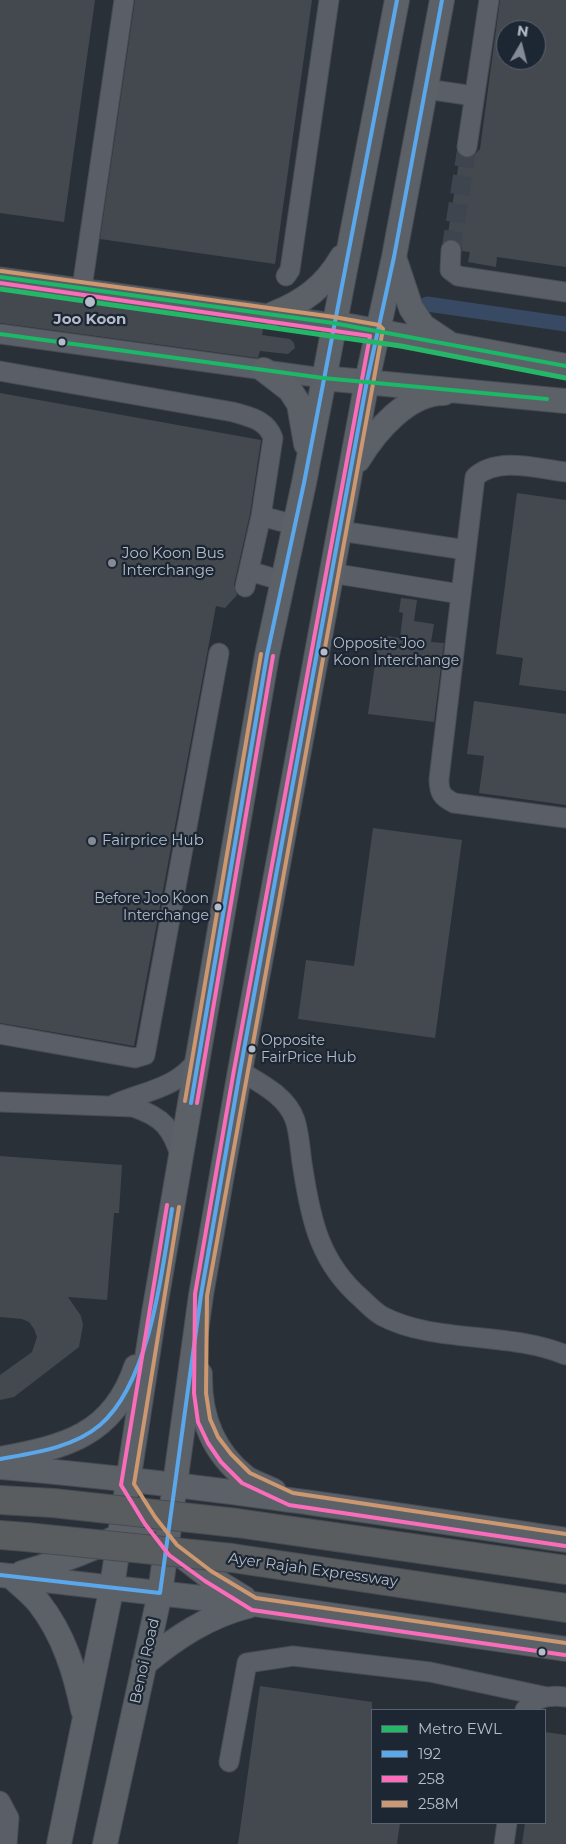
<!DOCTYPE html>
<html>
<head>
<meta charset="utf-8">
<style>
  body { margin:0 }
  #map { position:relative; width:566px; height:1844px; overflow:hidden; background:#2a3038; font-family:Montserrat,sans-serif }
  canvas { display:block }
  .legend { position:absolute; left:371px; top:1709px; width:175px; height:115px; box-sizing:border-box; background:#1d2633; border:1px solid #59626f; margin:0; padding:6px 9px; list-style:none; font-size:15px; color:#b4bcc9 }
  .legend li { display:flex; align-items:center; gap:10px; height:25px }
  .legend b { width:25px; border:1px solid #59626f }
  .north { position:absolute; left:496px; top:20px; width:50px; height:50px; box-sizing:border-box; background:#1d2633; border:1px solid #59626f; border-radius:50%; rotate:8deg; font-size:14px; font-weight:700; line-height:20px; text-align:center; color:#b4bcc9 }
  .north::after { content:''; display:block; margin:auto; width:18px; height:22px; background:#848b96; clip-path:polygon(50% 0,100% 100%,50% 72%,0 100%) }
</style>
</head>
<body>
<div id="map">
<canvas width="566" height="1844"></canvas>
<ul class="legend">
<li><b style="height:6px;background:#26b668"></b>Metro EWL</li>
<li><b style="height:6px;background:#5aa8eb"></b>192</li>
<li><b style="height:6px;background:#fb6dba"></b>258</li>
<li><b style="height:6px;background:#cd976f"></b>258M</li>
</ul>
<div class="north">N</div>
</div>
<script>
const c = document.querySelector('canvas').getContext('2d');
c.lineJoin = 'round';
function stroke(path, color, width, dash) {
  c.strokeStyle = color;
  c.lineWidth = width;
  c.lineCap = dash ? 'butt' : 'round';
  c.setLineDash(dash || []);
  c.stroke(path);
}
function fillPath(path, color) {
  c.fillStyle = color;
  c.fill(path, 'evenodd');
}
function label(font, color, halo, rows, align = 'center') {
  c.font = font + ' Montserrat,sans-serif';
  c.lineWidth = 4.5;
  c.setLineDash([]);
  c.textBaseline = 'middle';
  c.strokeStyle = halo;
  c.fillStyle = color;
  for (const [text, x, y, turn = 0] of rows) {
    c.save();
    c.translate(x, y);
    c.rotate((+turn || 0) * Math.PI / 180);
    c.textAlign = isNaN(turn) ? turn : align;
    if (halo) c.strokeText(text, 0, 0);
    c.fillText(text, 0, 0);
    c.restore();
  }
}
stroke(new Path2D(`
  M427 304 566 324`), '#384963', 15);
fillPath(new Path2D(`
  M0 0H95L64 222 0 213Z
  M135 0H312L275 264 100 239Z
  M500 0H566V267L497 257 496 267 468 262 470 252 462 251 461 245 457 240H447L460 155 471 158 480 149ZM506 30H536V60H506Z
  M0 288 264 325 262 335 290 339 294 343 295 348 288 354 260 351 258 358 0 323Z
  M0 393 261 440 250 514 234 585 237 595 225 608 216 606 134 1046 0 1023Z
  M517 493 566 500V691L519 685 523 658 496 654Z
  M401 598 417 600 414 621 434 624 431 642 444 643 434 722 368 714 379 635 400 638 403 613 399 612Z
  M474 701 566 714V805L479 793 484 756 467 754Z
  M373 828 462 840 435 1038 298 1019 306 960 354 966Z
  M0 1156 122 1165 119 1213H114L107 1300 68 1297 81 1316 83 1325 79 1347 14 1397 0 1400V1375L32 1352 37 1337 34 1329 29 1322 22 1319 0 1317Z
  M260 1686 372 1702V1823H400L397 1844H238Z
  M545 1732 566 1735V1844H522L525 1823H545Z`), '#444950');
stroke(new Path2D(`
  M451 250 467 147`), '#3f454e', 19, [19, 9]);
const minor = new Path2D(`
  M426 89 474 96
  M467 147 489 0
  M451 250 450 270 458 276 566 292
  M286 276 290 270 329 0
  M0 277 333 323
  M82 288 124 0
  M0 334 323 378
  M0 371 233 412C250 417 267 420 273 438L261 516 245 587
  M566 472C539 469 498 456 475 477L439 779C439 793 442 797 454 803L566 818
  M261 516 295 525
  M340 531 466 550
  M249 571 283 581
  M331 573 460 594
  M0 1034 135 1058 145 1055 219 653
  M240 1071C260 1083 287 1096 295 1120 300 1135 300 1153 303 1169 311 1221 320 1263 362 1299 368 1305 375 1312 382 1316 435 1344 508 1331 566 1355
  M0 1102 133 1107C163 1117 172 1128 181 1158
  M115 1104C145 1091 178 1088 198 1059
  M525 1710C534 1697 551 1695 566 1697
  M229 1762 247 1663 293 1656 430 1672 547 1697
  M0 1801 9 1818 7 1844
  M504 1844 507 1823`);
const major = new Path2D(`
  M394 257 411 308 423 326 447 342
  M273 314C304 302 325 286 342 257
  M333 323 566 366
  M264 370 290 390 299 404 306 444
  M323 378 566 401
  M358 460C375 432 407 393 444 393
  M200 1374C199 1415 212 1451 245 1477 253 1483 265 1486 274 1491
  M0 1459C64 1447 113 1436 136 1367
  M0 1467C190 1483 378 1512 566 1540
  M173 1549 208 1576 244 1598
  M22 1573C75 1558 123 1537 170 1509
  M0 1575 254 1604 566 1649
  M11 1576C20 1585 31 1593 39 1603 64 1635 75 1672 83 1710
  M144 1664C175 1638 208 1616 248 1606
  M59 1844 112 1586 154 1313 267 655 304 483 397 0
  M105 1844 160 1593 201 1295 240 1071 367 381 394 257 442 0`);
const highway = new Path2D(`
  M0 1500 53 1503
  M237 1523 566 1570
  M0 1535 26 1537
  M232 1558 566 1608`);
stroke(minor, '#484c53', 21);
stroke(major, '#484c55', 26);
stroke(highway, '#474c53', 30);
stroke(minor, '#5a5e66', 19);
stroke(major, '#5c6168', 24);
stroke(highway, '#5a5d60', 28);
const highwayBridge = new Path2D(`
  M53 1503 237 1523
  M26 1537 232 1558`);
stroke(highwayBridge, '#474c53', 30, []);
stroke(highwayBridge, '#5a5d60', 28);
stroke(new Path2D(`
  M191 1103 267 655 304 483 397 0
  M0 1459C33 1453 73 1448 100 1425 150 1382 162 1272 172 1209
  M0 1575 160 1593 201 1295 240 1071 367 381 394 257 442 0`), '#5aa8eb', 4);
stroke(new Path2D(`
  M0 283 370 336 234 1070 195 1294 194 1393 198 1422 208 1443 221 1462 242 1483 289 1505 565 1546
  M197 1103 273 656
  M167 1205 121 1485 145 1524 169 1555 205 1581 252 1610 565 1655`), '#fb6dba', 4);
stroke(new Path2D(`
  M1 271 334 317 379 325 383 329 207 1296 206 1393 210 1419 218 1437 231 1454 250 1473 293 1493 566 1534
  M185 1101 261 654
  M179 1207 134 1484 155 1517 177 1545 211 1571 256 1598 566 1643`), '#cd976f', 4);
stroke(new Path2D(`
  M0 277 333 323 566 366
  M0 334 323 378 547 399`), '#1ab867', 4);
stroke(new Path2D(`
  M0 289 401 346 566 378`), '#26b668', 5);
for (const [x, y, r, color] of [
  [90,302,6,"#b4bcc9"],
  [62,342,4.5,"#b4bcc9"],
  [112,563,5,"#848b96"],
  [324,652,4.5,"#b4bcc9"],
  [92,841,5,"#848b96"],
  [218,907,4.5,"#b4bcc9"],
  [252,1049,4.5,"#b4bcc9"],
  [542,1652,4.5,"#b4bcc9"]
]) {
  const dot = new Path2D();
  dot.arc(x, y, r, 0, 2 * Math.PI);
  c.fillStyle = color;
  c.fill(dot);
  stroke(dot, '#1d2633', 2);
}
label('14px', '#b4bcc9', '#1d2633', [
  ["Opposite Joo",333,644],
  ["Koon Interchange",333,661],
  ["Before Joo Koon",209,899,"right"],
  ["Interchange",209,916,"right"],
  ["Opposite",261,1041],
  ["FairPrice Hub",261,1058]
], 'left');
label('bold 15px', '#b4bcc9', '#1d2633', [
  ["Joo Koon",90,320]
]);
label('15px', '#b4bcc9', '#1d2633', [
  ["Joo Koon Bus",122,554],
  ["Interchange",122,571],
  ["Fairprice Hub",102,841]
], 'left');
label('15px', '#b4bcc9', '#1d2633', [
  ["Ayer Rajah Expressway",313,1570,8],
  ["Benoi Road",145,1661,-77]
]);
</script>
</body>
</html>
